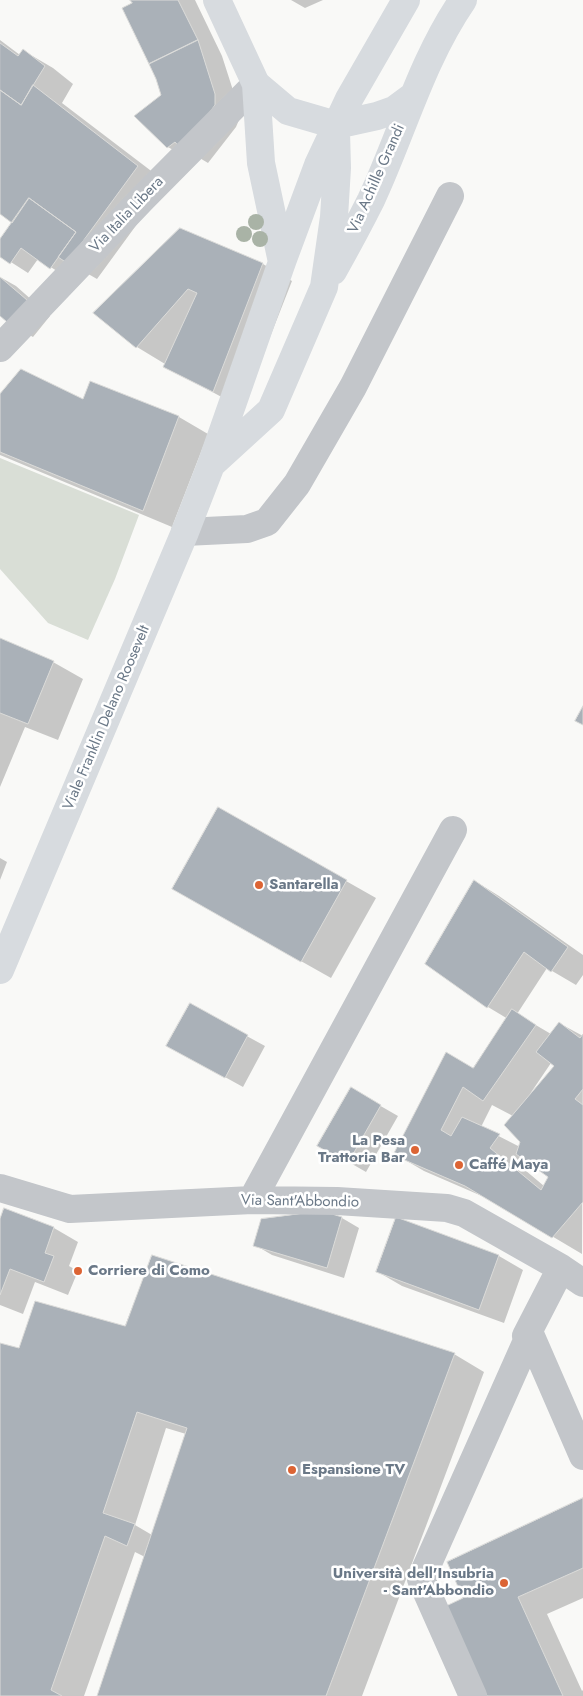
<!DOCTYPE html>
<html>
<head>
<meta charset="utf-8">
<style>
  body { margin:0 }
  canvas { display:block; background:#f9f9f7 }
</style>
</head>
<body>
<canvas width="583" height="1696"></canvas>
<script>
const c = document.querySelector('canvas').getContext('2d');
c.lineJoin = 'round';
function fillPath(path, color) {
  c.fillStyle = color;
  c.fill(path, 'evenodd');
}
function stroke(path, color, width, dash) {
  c.strokeStyle = color;
  c.lineWidth = width;
  c.lineCap = dash ? 'butt' : 'round';
  c.setLineDash(dash || []);
  c.stroke(path);
}
function label(font, color, halo, rows, align = 'center') {
  c.font = font + ' Jost,sans-serif';
  c.lineWidth = 5;
  c.setLineDash([]);
  c.textBaseline = 'middle';
  c.strokeStyle = halo;
  c.fillStyle = color;
  for (const [text, x, y, turn = 0] of rows) {
    c.save();
    c.translate(x, y);
    c.rotate((+turn || 0) * Math.PI / 180);
    c.textAlign = isNaN(turn) ? turn : align;
    if (halo) c.strokeText(text, 0, 0);
    c.fillText(text, 0, 0);
    c.restore();
  }
}
fillPath(new Path2D(`
  M0 458 139 515 115 579 88 640 48 623 0 569Z`), '#d9ded6');
fillPath(new Path2D(`
  M132 0H195L222 56 239 109V120L236 127 208 163 198 157 193 162 168 147 136 116 162 96Z
  M291 0H323L305 8Z
  M0 40 20 55 24 51 53 68 73 84 62 103 167 183 97 279 76 267 68 278 38 259 28 273 0 255V241L13 222 0 212Z
  M263 264 292 281 242 408 164 366 165 364 137 347 95 313Z
  M0 277 16 286 50 316 33 337 15 327 0 314Z
  M91 383 179 417 208 434 172 527 0 455V396L84 401Z
  M0 640 53 662 83 679 58 740 25 727 0 787Z
  M219 809 376 898 331 978 173 889Z
  M0 858 7 862 0 880Z
  M475 881 499 896 583 955V975L576 985 547 968 517 1014 551 1034 559 1023 583 1036 582 1254 491 1200 424 1171 395 1154 474 1070 508 1019 488 1007 427 963ZM551 1063 555 1066 531 1095 530 1094ZM492 1105 513 1116 522 1142 520 1147 481 1127ZM524 1159 550 1177 544 1186 519 1165Z
  M190 1005 265 1046 243 1087 185 1055Z
  M351 1089 398 1116 366 1172 319 1145Z
  M5 1210 54 1228 78 1242 69 1266 78 1271 68 1295 35 1282 23 1314 0 1305V1223Z
  M322 1212 342 1218 359 1228 344 1278 272 1255 255 1245Z
  M499 1256 523 1270 504 1323 402 1286 378 1272Z
  M153 1257 454 1354 484 1372 362 1696H98L145 1557 135 1552 84 1696H0V1344L20 1350 125 1328ZM166 1428 186 1434 152 1535 135 1525Z
  M583 1499V1598L547 1614 582 1691 583 1690V1696H488L465 1599Z`), '#0003');
const building = new Path2D(`
  M130 0H178L198 40 149 64 122 8 132 3Z
  M198 40 215 94V105L182 150 175 142 167 148 134 116 161 95 156 79 149 64Z
  M0 43 18 56 23 49 45 66 21 105 0 90Z
  M33 85 138 166 67 263 58 257 76 232 29 198 12 223 0 214V90L21 105Z
  M29 198 76 232 50 269 21 248 10 264 0 257V239Z
  M180 228 263 263 213 392 163 367 197 293 188 289 136 348 93 313Z
  M0 277 34 306 14 328 0 316Z
  M21 369 83 399 90 381 179 416 143 511 0 452V394Z
  M0 638 54 661 28 724 0 713Z
  M583 706V725L575 721Z
  M218 807 347 880 301 962 172 889Z
  M474 880 568 947 551 972 524 952 487 1008 425 964Z
  M190 1003 248 1035 225 1078 166 1046Z
  M512 1009 536 1025 483 1101 463 1087 441 1130 451 1136 462 1117 500 1134 490 1148 541 1190 548 1177 516 1154 520 1142 504 1125 554 1066 536 1052 559 1022 580 1038 583 1034V1089L575 1099 583 1105V1202L552 1238 465 1186 393 1155 446 1052 473 1068Z
  M351 1087 381 1105 348 1163 317 1146Z
  M4 1208 54 1227 45 1253 54 1256 44 1282 10 1269 0 1295V1219Z
  M322 1211 342 1217 327 1268 253 1246 261 1219Z
  M396 1217 499 1255 479 1310 376 1272Z
  M152 1255 455 1353 326 1696H97L187 1428 137 1412 103 1513 135 1524 127 1546 105 1536 51 1690 62 1696H0V1343L19 1348 35 1301 125 1326Z
  M583 1498V1568L518 1597 563 1696H487L446 1606 463 1598 447 1562Z`);
fillPath(building, '#aab1b8');
stroke(building, '#dbdbd9', 1);
stroke(new Path2D(`
  M0 348 142 199 256 84
  M185 532 247 529 267 522 297 484 353 387 450 196
  M0 1188 70 1209 252 1200 337 1201 447 1208 464 1213 561 1268 583 1283
  M252 1200 453 830
  M530 1334 583 1456
  M473 1696 421 1579 530 1334 526 1336 561 1268`), '#c3c6ca', 28);
stroke(new Path2D(`
  M217 0 256 84 261 163 282 262
  M256 84 288 111 336 125 377 116 394 110 413 96
  M333 271C346 248 359 224 371 200 402 134 421 61 463 0
  M213 463 271 410 324 287 334 217 337 168 336 131
  M0 970 185 532 211 465 282 262 318 165 349 99 406 0`), '#d7dbdf', 28);
c.fillStyle = '#a9b3a6';
for (const [x, y] of [
  [256,222],
  [244,234],
  [260,239]
]) {
  c.beginPath();
  c.arc(x, y, 8, 0, 2 * Math.PI);
  c.fill();
}
for (const [x, y, r, color] of [
  [259,885,5,"#dc6434"],
  [415,1150,5,"#dc6434"],
  [459,1165,5,"#dc6434"],
  [78,1271,5,"#dc6434"],
  [292,1470,5,"#dc6434"],
  [504,1583,5,"#dc6434"]
]) {
  const dot = new Path2D();
  dot.arc(x, y, r, 0, 2 * Math.PI);
  c.fillStyle = color;
  c.fill(dot);
  stroke(dot, '#fff', 2);
}
label('15px', '#6a7887', '#fff', [
  ["Via Achille Grandi",377,179,-66],
  ["Via Italia Libera",127,215,-46],
  ["Viale Franklin Delano Roosevelt",107,718,-67],
  ["Via Sant'Abbondio",300,1202,1]
]);
label('bold 15px', '#6a7887', '#fff', [
  ["Santarella",269,885],
  ["La Pesa",405,1141,"right"],
  ["Trattoria Bar",405,1158,"right"],
  ["Caffé Maya",469,1165],
  ["Corriere di Como",88,1271],
  ["Espansione TV",302,1470],
  ["Università dell'Insubria",494,1574,"right"],
  ["- Sant'Abbondio",494,1591,"right"]
], 'left');
</script>
</body>
</html>
